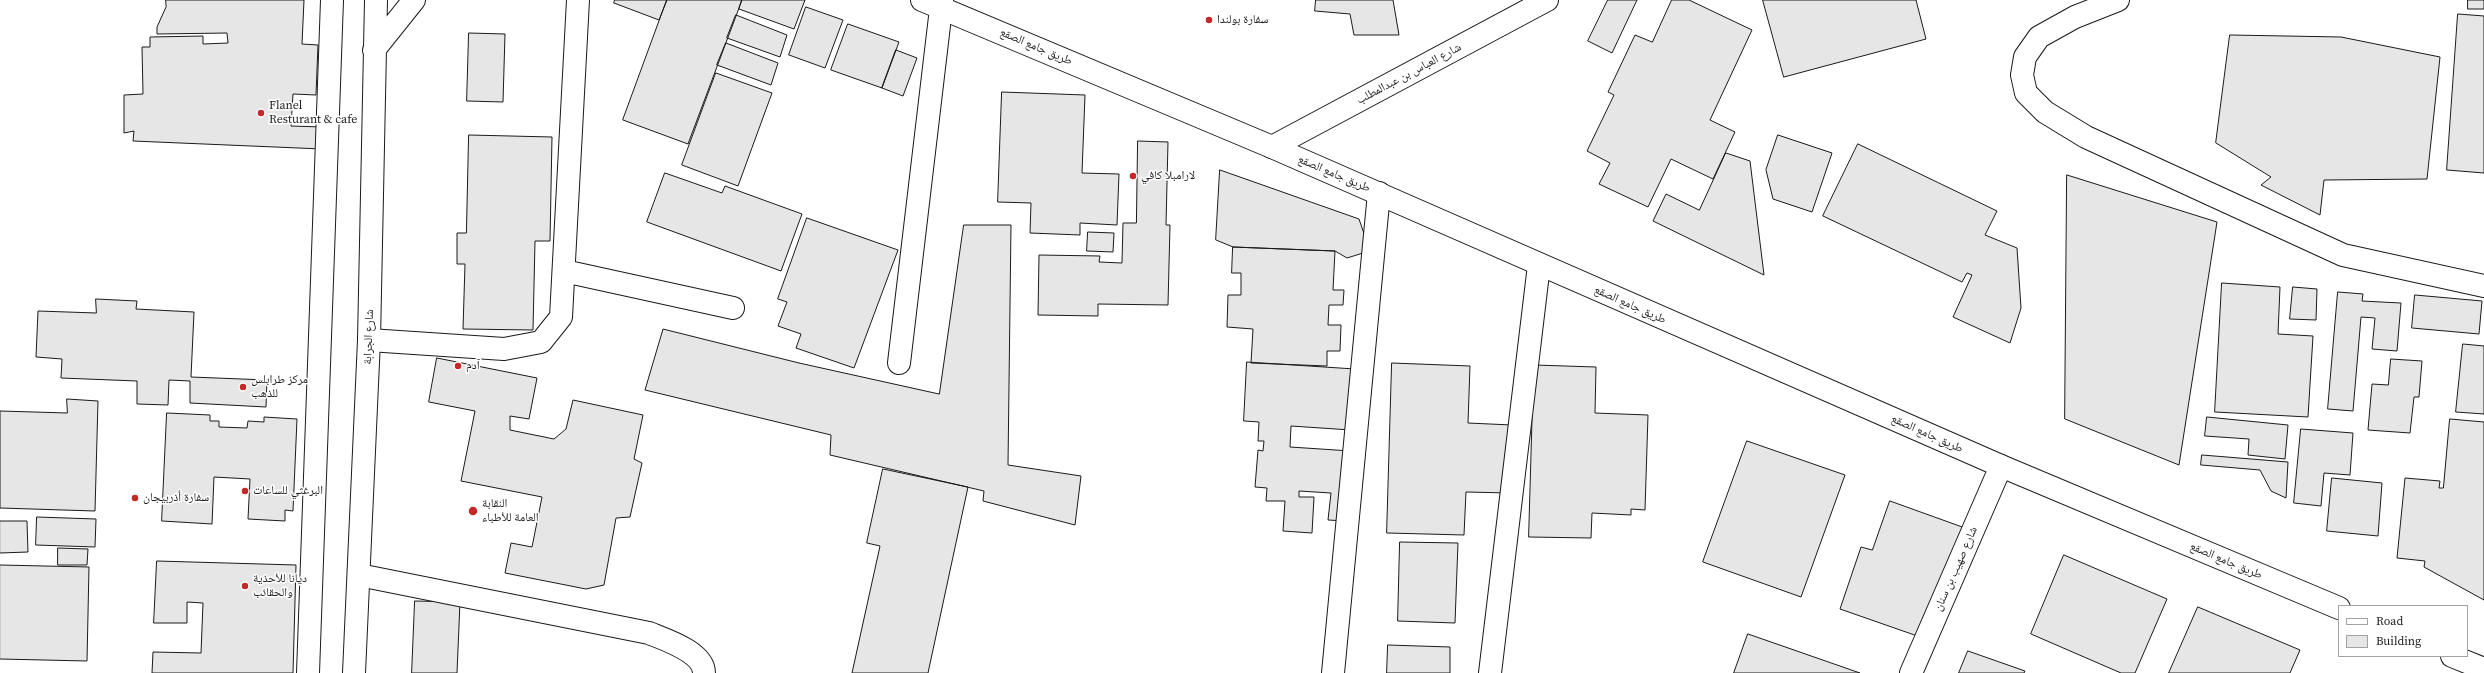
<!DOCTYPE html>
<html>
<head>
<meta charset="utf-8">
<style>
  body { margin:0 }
  #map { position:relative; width:2484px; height:673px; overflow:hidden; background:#fff; font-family:"Source Serif 4",serif }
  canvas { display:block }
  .legend { position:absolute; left:2338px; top:605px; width:130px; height:52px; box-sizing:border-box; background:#fff; border:1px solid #a3a3a3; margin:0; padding:5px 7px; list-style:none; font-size:12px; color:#1a1a1a }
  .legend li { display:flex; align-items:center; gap:8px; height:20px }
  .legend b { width:20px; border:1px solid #a3a3a3 }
</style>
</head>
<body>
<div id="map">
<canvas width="2484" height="673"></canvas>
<ul class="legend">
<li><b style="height:5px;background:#fff"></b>Road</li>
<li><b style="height:11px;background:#e6e6e6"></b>Building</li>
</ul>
</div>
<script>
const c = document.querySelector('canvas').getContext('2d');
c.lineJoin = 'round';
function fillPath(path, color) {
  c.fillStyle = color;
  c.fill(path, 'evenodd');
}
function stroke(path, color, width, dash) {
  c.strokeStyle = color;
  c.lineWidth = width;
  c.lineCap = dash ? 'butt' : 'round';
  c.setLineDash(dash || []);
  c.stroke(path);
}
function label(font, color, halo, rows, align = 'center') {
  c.font = font + ' "Source Serif 4","Noto Naskh Arabic",serif';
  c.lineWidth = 3;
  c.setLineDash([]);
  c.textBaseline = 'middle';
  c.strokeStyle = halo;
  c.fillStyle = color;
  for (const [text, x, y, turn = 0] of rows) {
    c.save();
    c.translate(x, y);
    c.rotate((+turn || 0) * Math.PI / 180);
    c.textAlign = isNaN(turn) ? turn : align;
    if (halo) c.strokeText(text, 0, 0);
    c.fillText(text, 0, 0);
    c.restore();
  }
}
const building = new Path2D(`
  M166 0H304L302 44 318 45 316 95 293 94 291 126 322 127V149L133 141 134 131 124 133V95L143 94 142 47H150V37L203 36V44L228 43 227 33 157 34V27L166 7Z
  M615 0H667L659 20 614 3Z
  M667 0H742L688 144 623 120Z
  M742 0H805L794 29 739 9Z
  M1316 0H1393L1399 35H1354L1350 14 1315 11Z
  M1608 0H1637L1612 53 1588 41Z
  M1672 0H1689L1752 30 1710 120 1735 132 1713 179 1671 159 1648 207 1599 184 1610 163 1587 151 1614 95 1608 92 1635 35 1652 42Z
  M1763 0H1916L1926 39 1784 77Z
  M2468 0H2484V9H2468Z
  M806 7 843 20 825 68 789 55Z
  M2458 14 2484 16V173L2447 170Z
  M736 15 787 35 780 57 727 38Z
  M848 24 899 42 882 88 831 70Z
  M469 33 505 34 503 102 467 101Z
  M2230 35 2341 37 2440 57 2427 179 2324 180 2320 215 2261 185 2271 177 2216 143Z
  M726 43 778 63 771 85 717 65Z
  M896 50 917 58 903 96 882 88Z
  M716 73 772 93 738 186 682 165Z
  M1002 92 1085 95 1082 173 1119 174 1117 225 1080 223V235L1030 233 1031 203 998 202Z
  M469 135 552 137 550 241H535L533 330 463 329 465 264H457V233H466Z
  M1778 135 1832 153 1812 212 1773 199 1766 170Z
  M1138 141 1168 142 1166 225H1170L1168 305 1098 304V316L1038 315 1039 255 1100 256 1099 262 1122 263 1123 223H1136Z
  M1858 144 1997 211 1985 235 2017 248 2021 308 2010 343 1953 317 1972 275 1967 273 1962 282 1823 216Z
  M1726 153 1750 161 1764 275 1653 221 1666 194 1699 210Z
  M1220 170 1359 219 1368 245 1363 253 1347 258 1335 251 1233 247 1216 240Z
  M665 173 722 193 725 186 802 214 781 271 647 222Z
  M2067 175 2217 222 2179 465 2065 419Z
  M807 218 898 250 854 368 796 348 801 334 778 326 787 302 778 299Z
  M964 225H1011L1008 465 1081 476 1075 525 983 501 984 491 830 455 831 435 645 390 663 329 799 363 939 394Z
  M1088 232 1114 233 1113 252 1087 251Z
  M1233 247 1335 251 1333 290H1344L1343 305H1329L1328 325H1341L1340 351H1327V366L1251 363 1253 329 1227 327 1228 295H1241V273H1232Z
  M2222 283 2280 287 2278 334 2313 336 2308 417 2215 412Z
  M2293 287 2317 289 2316 320 2290 319Z
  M2338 292 2363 294 2362 301 2401 303 2397 351 2372 349 2375 318 2361 317 2353 411 2328 409Z
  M2415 295 2482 301 2479 334 2412 328Z
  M96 299 137 301 136 309 194 312 191 377 267 380 266 407 190 403V381L169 380 168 405 137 404V381L61 378 62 359 36 357 38 311 96 313Z
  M2463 344 2484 346V414L2456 412Z
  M437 358 537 378 529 419 510 416V430L554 439 566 429 573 400 643 415 634 459 642 463 630 517 616 518 604 585 586 589 505 573 511 543 532 547 542 497 461 481 475 411 429 402Z
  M2391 359 2422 361 2419 397H2414L2410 433 2368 430 2372 384 2388 385Z
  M1247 362 1355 369 1351 430 1291 426 1290 447 1351 451 1346 521 1328 520 1331 493 1299 491V497H1314L1312 533 1283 531 1285 501H1266L1267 488 1255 487 1258 450 1263 451 1264 441H1258L1259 422 1244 421Z
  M1392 363 1470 366 1468 423 1512 425 1509 493 1466 492 1464 535 1387 533Z
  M1534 365 1596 367 1595 413 1648 415 1645 510 1631 509V515L1592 513 1591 538 1529 537Z
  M67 399 98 401 95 511 0 508V411L67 413Z
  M167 413 210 415V421H219V427L247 428 248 421 264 422V417L297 419 293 511 285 510V521L248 519 250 479 214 477 212 524 162 521Z
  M2207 417 2288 425 2285 459 2248 455 2249 439 2205 436Z
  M2450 419 2484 422V600L2424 567 2425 561 2397 558 2405 478 2440 481 2439 488H2443Z
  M2301 429 2353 433 2350 475 2324 473 2321 506 2294 503Z
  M1747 441 1845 475 1801 597 1703 562Z
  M2202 455 2288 462 2286 498 2271 491 2260 470 2201 465Z
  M883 469 968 487 928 673H852L880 546 867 543Z
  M2332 478 2382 483 2378 536 2327 531Z
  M1890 501 1965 528 1926 639 1840 609 1861 547 1872 550Z
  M37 517 96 519 95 547 36 545Z
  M0 521H27L28 552 0 553Z
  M1400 542 1458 543 1455 623 1398 621Z
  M58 548 88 549 87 565H58Z
  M2064 555 2167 599 2135 673H2121L2031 634Z
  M157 561 296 565 293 673H152L153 652 201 653 203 603 187 602V623H154Z
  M0 565 89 567 87 661 0 659Z
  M415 601 460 602 457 673H412Z
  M2198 607 2300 650 2290 673H2169Z
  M1748 634 1860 673H1734Z
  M1388 645 1450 647V673H1387Z
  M1968 651 2025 671 2024 673H1959Z`);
fillPath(building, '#e6e6e6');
stroke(building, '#1a1a1a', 1);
const minor = new Path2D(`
  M2118 0 2075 17 2039 37 2025 57 2022 75 2026 93 2045 112 2086 137 2343 255 2484 286
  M1272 147 1547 0
  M564 271 733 308
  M369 340 504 349 541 342 561 317 578 0
  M899 363 942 0
  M359 575 649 633C666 640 704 652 704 673
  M1333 673 1379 193
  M1490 673 1539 265
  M1911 673 2001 466`);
const major = new Path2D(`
  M922 0 1272 147 2001 466 2339 608
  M374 50 414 0
  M2452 656 2484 669
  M308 673 332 0
  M354 673 369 340 376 0`);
stroke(minor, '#1a1a1a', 24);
stroke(major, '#1a1a1a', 24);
stroke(minor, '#fff', 22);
stroke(major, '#fff', 22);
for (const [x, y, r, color] of [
  [1209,20,4,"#c62828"],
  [261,113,4,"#c62828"],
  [1133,176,4,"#c62828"],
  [458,366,4,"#c62828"],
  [243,387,4,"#c62828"],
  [245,491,4,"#c62828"],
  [135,498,4,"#c62828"],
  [473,511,5,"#c62828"],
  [245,586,4,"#c62828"]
]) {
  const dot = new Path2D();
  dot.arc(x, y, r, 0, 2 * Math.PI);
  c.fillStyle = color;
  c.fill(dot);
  stroke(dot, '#fff', 1.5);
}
label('12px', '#1a1a1a', '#fff', [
  ["سفارة بولندا",1217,20],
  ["Flanel",269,106],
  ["Resturant & cafe",269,120],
  ["لارامبلا كافي",1141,176],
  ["آدم",466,366],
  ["مركز طرابلس",251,380],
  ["للذهب",251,394],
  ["البرغثي للساعات",253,491],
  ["سفارة أذربيجان",143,498],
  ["النقابة",482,504],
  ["العامة للأطباء",482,518],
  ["ديانا للأحذية",253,579],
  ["والحقائب",253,593]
], 'left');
label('12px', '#1a1a1a', '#fff', [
  ["طريق جامع الصقع",1036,47,23],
  ["شارع العباس بن عبدالمطلب",1409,74,-28],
  ["طريق جامع الصقع",1334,174,23],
  ["طريق جامع الصقع",1630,305,24],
  ["شارع الجرابة",369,337,-88],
  ["طريق جامع الصقع",1927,434,24],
  ["طريق جامع الصقع",2226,561,23],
  ["شارع صهيب بن سنان",1956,569,-66]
]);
</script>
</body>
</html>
